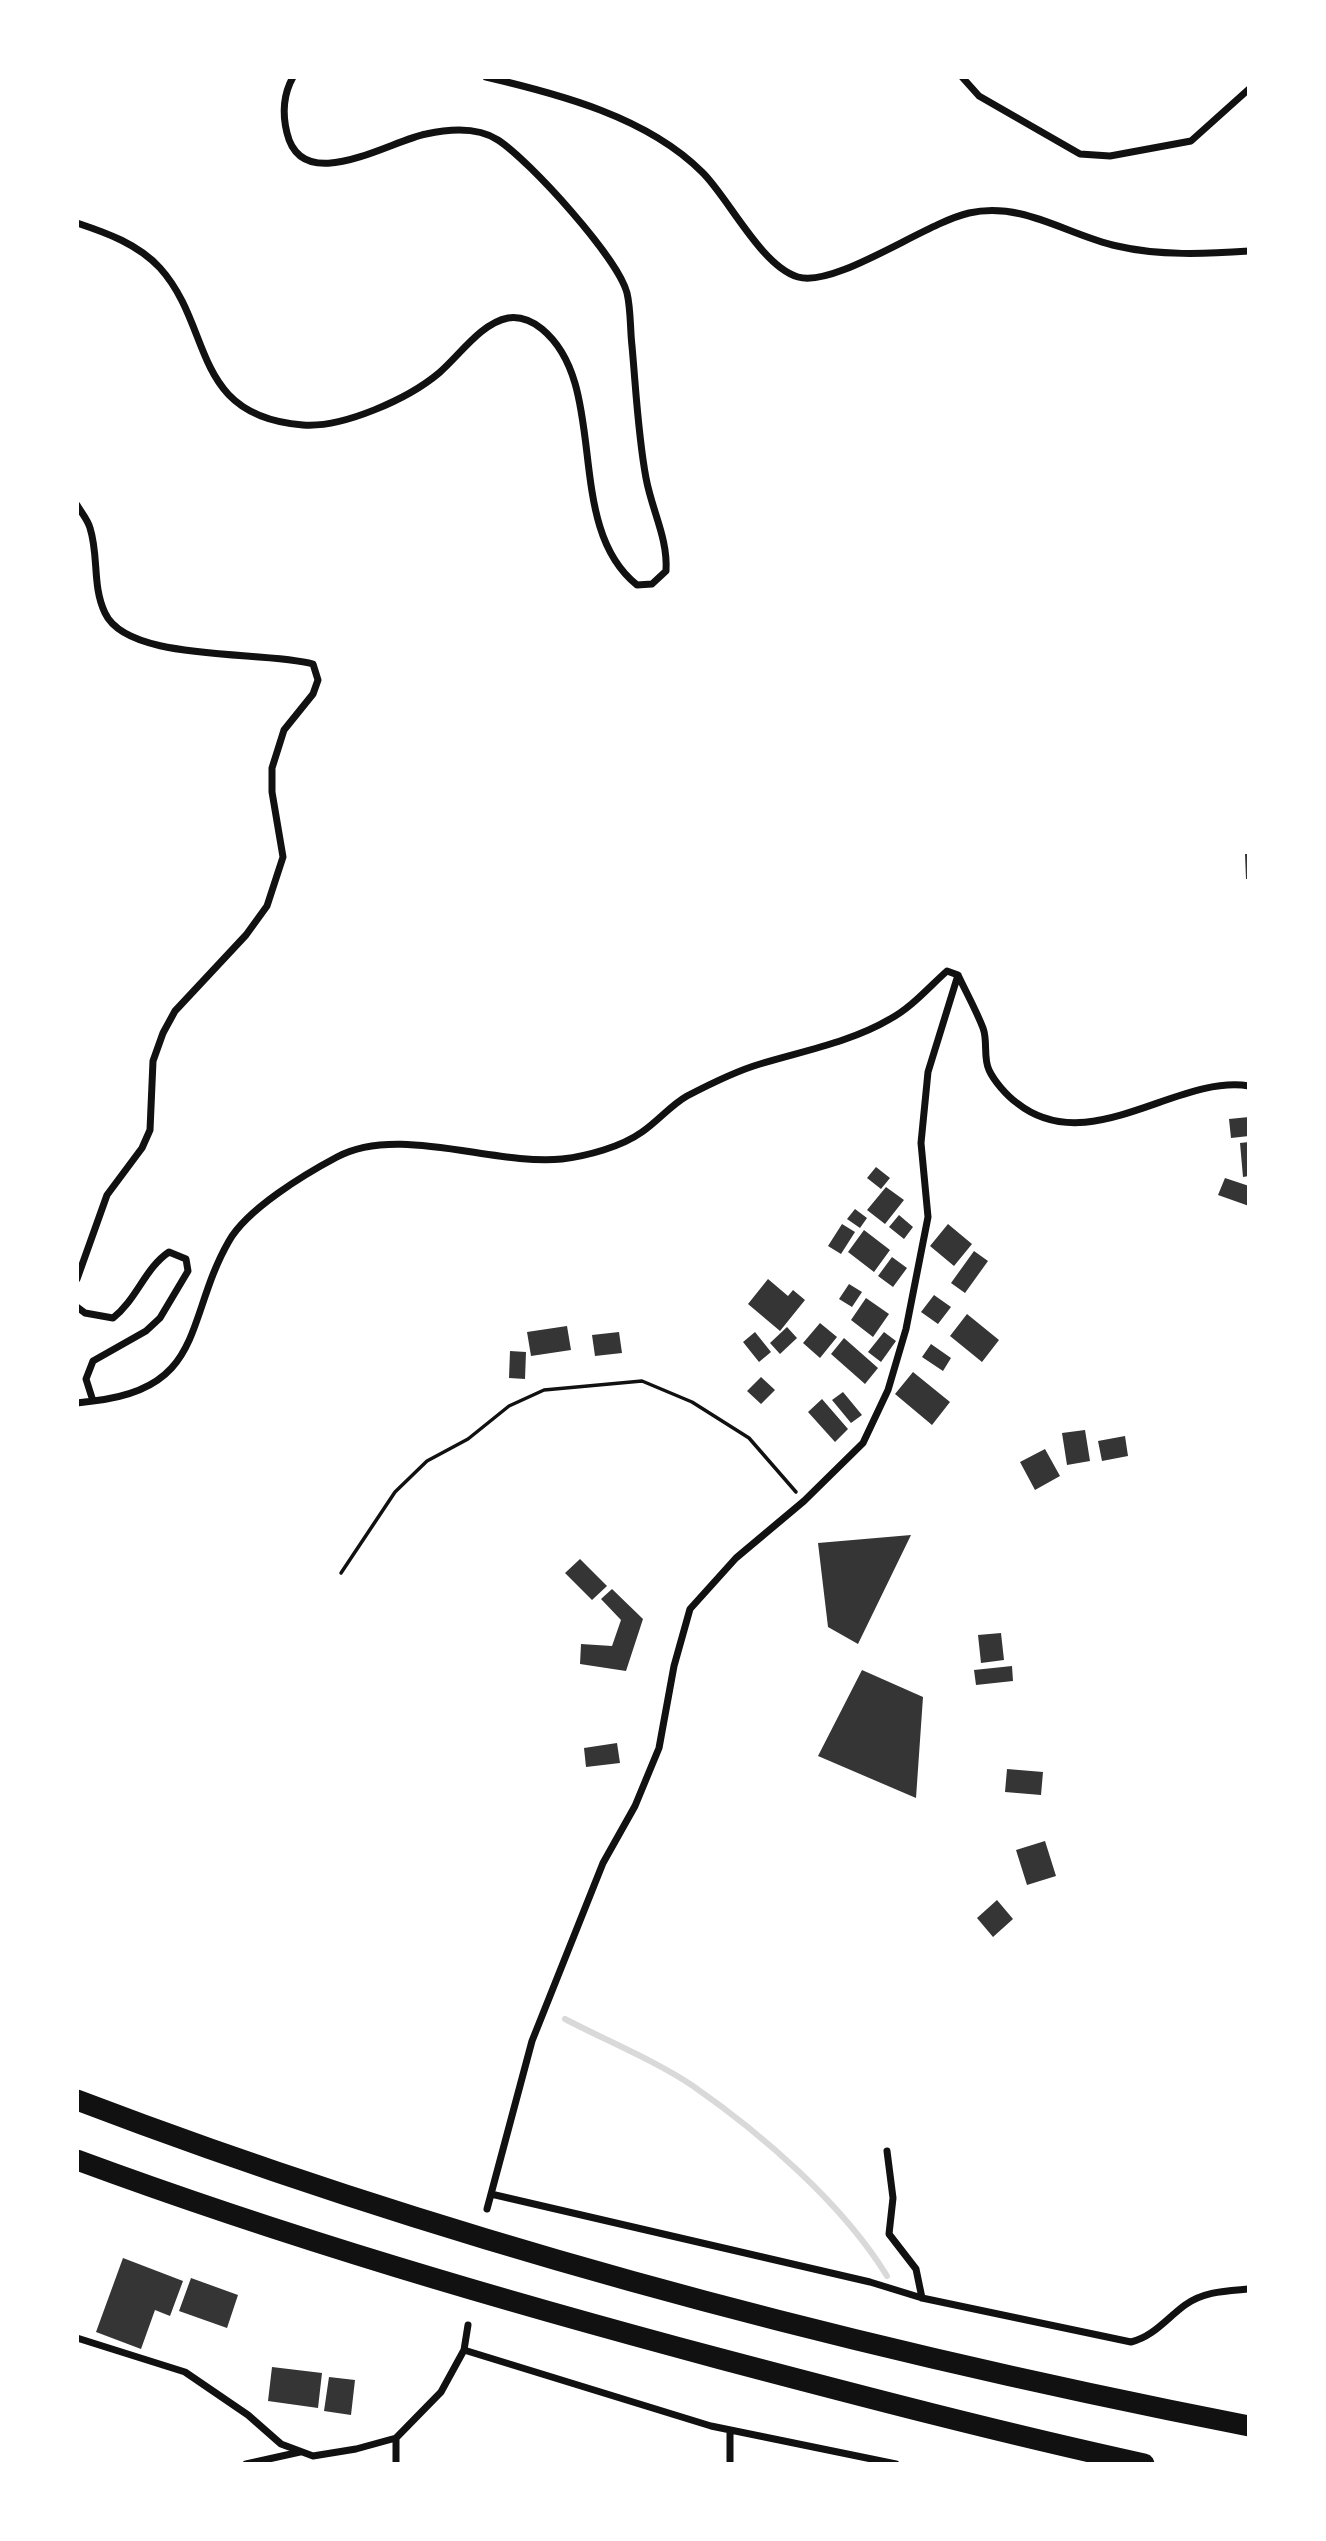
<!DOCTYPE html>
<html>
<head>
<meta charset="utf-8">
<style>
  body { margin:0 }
  #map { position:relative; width:1326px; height:2541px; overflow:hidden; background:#fff; font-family:Helvetica,sans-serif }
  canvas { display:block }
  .frame { position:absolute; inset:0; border:79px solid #fff; pointer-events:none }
</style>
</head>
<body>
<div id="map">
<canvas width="1326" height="2541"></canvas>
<div class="frame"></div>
</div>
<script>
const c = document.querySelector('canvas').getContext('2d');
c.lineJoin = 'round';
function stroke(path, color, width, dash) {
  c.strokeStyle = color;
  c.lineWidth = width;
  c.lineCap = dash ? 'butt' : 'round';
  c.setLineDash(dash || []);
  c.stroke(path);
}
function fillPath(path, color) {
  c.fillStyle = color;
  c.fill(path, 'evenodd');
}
stroke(new Path2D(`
  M565 2019C607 2041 654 2060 693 2086 762 2134 843 2204 887 2276`), '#d9d9d9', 6);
fillPath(new Path2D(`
  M1245 854H1249V879H1246Z
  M1249 1117V1136L1231 1138 1229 1119Z
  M1249 1142V1176L1243 1177 1240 1143Z
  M876 1167 890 1178 881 1189 867 1178Z
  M1225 1178 1249 1186V1206L1218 1195Z
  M886 1187 904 1200 885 1224 867 1210Z
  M855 1209 867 1218 860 1228 847 1219Z
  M899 1215 913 1227 904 1239 889 1227Z
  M842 1224 855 1232 841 1254 828 1246Z
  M948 1224 972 1244 954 1266 930 1246Z
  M864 1230 890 1250 874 1272 848 1252Z
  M974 1251 988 1261 965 1293 951 1283Z
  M892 1257 907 1268 893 1287 878 1276Z
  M768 1279 788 1296 793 1290 805 1300 780 1331 748 1304Z
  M849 1284 862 1292 852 1307 839 1299Z
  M934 1295 951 1307 938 1324 921 1312Z
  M866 1298 889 1314 873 1337 851 1320Z
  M967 1314 999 1340 982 1362 950 1336Z
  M820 1323 837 1337 820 1358 803 1343Z
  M567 1326 571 1350 531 1356 527 1332Z
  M787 1327 797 1338 780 1354 770 1343Z
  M619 1332 622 1353 595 1356 592 1335Z
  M755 1332 771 1352 759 1362 743 1342Z
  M884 1332 896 1341 881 1362 868 1352Z
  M844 1338 878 1368 865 1384 831 1354Z
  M931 1344 951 1358 943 1371 922 1357Z
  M510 1351 526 1352 525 1379 509 1378Z
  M913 1372 950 1402 932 1425 895 1394Z
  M761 1377 775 1390 761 1404 747 1391Z
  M843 1392 862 1415 851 1423 832 1400Z
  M822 1399 848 1429 835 1442 808 1412Z
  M1085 1430 1090 1461 1067 1465 1062 1433Z
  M1125 1436 1128 1456 1102 1461 1098 1441Z
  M1045 1449 1060 1476 1035 1490 1020 1462Z
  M911 1535 858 1644 828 1627 818 1543Z
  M580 1559 607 1586 592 1600 565 1573Z
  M612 1589 643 1619 626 1671 580 1664 581 1644 612 1646 621 1620 601 1599Z
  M1001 1633 1004 1660 981 1663 978 1635Z
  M1012 1666 1013 1681 976 1685 974 1670Z
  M862 1670 923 1697 916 1798 818 1756Z
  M617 1743 620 1763 586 1767 584 1748Z
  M1007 1769 1043 1772 1041 1795 1005 1792Z
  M1045 1841 1056 1876 1027 1885 1016 1850Z
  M997 1900 1013 1919 993 1937 977 1918Z
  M123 2258 183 2281 170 2316 155 2310 141 2349 96 2332Z
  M191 2278 238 2295 227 2328 179 2311Z
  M272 2367 322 2373 318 2408 268 2401Z
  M329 2377 355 2380 351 2415 324 2411Z`), '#353535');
stroke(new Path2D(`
  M341 1573 395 1492 427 1461 468 1439 509 1406 544 1390 642 1381 692 1402 749 1438 796 1492`), '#111', 3.5);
stroke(new Path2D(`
  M486 77C559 94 647 117 702 172 728 197 761 266 798 277 836 288 925 223 969 213 1023 201 1067 235 1117 246 1159 256 1206 254 1249 251
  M962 77 979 96 1080 154 1110 156 1191 141 1249 89
  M77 223C107 233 138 244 160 268 214 328 190 416 303 425 343 428 408 399 439 373 459 356 481 323 508 318 521 316 532 321 542 329 611 386 562 525 637 585L652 584 666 571C668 538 652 511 646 478 638 435 636 390 632 346 630 329 631 310 627 293 618 258 530 161 498 140 478 127 449 129 426 134 389 141 302 197 287 133 282 113 283 95 293 77
  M77 505C81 512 88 520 90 528 99 556 92 586 105 613 128 663 265 650 313 664L318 680 313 694 284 730 272 768V792L283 857 267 906 246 935 175 1011 163 1033 153 1061 150 1130 142 1148 107 1195 77 1279
  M77 1307 85 1313 113 1318C137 1299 145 1268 169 1252L186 1259 188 1271 160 1318 146 1331 93 1361 86 1379 93 1401C206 1389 185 1317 229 1241 247 1209 305 1174 337 1157 398 1124 495 1166 562 1159 587 1156 621 1147 642 1132 658 1121 671 1105 687 1096 710 1084 736 1071 760 1064 803 1051 851 1042 890 1019 911 1008 929 987 947 971L958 975C966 992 976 1010 983 1028 988 1041 983 1058 989 1070 994 1081 1007 1096 1017 1103 1089 1160 1177 1074 1249 1086
  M77 1403 93 1401
  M887 2151 893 2198 889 2234 916 2269 922 2298
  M491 2194 870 2282 922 2298 1131 2342C1154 2336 1166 2319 1185 2305 1204 2291 1227 2291 1249 2289
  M487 2209 532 2041 603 1863 635 1806 659 1748 674 1666 690 1609 736 1558 804 1501 863 1443 888 1390 906 1329 928 1217 921 1143 928 1072 958 975
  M77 2338 185 2372 248 2415 281 2444 313 2456 356 2449 396 2438 441 2392 464 2350 468 2325
  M464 2350 711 2426 896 2464
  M730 2430V2464
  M246 2464 300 2452
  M396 2464V2438`), '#111', 7);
stroke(new Path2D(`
  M77 2100C457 2245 850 2348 1249 2426
  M77 2160C288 2238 504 2301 721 2359 861 2396 1002 2433 1144 2464`), '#111', 21);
</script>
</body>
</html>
